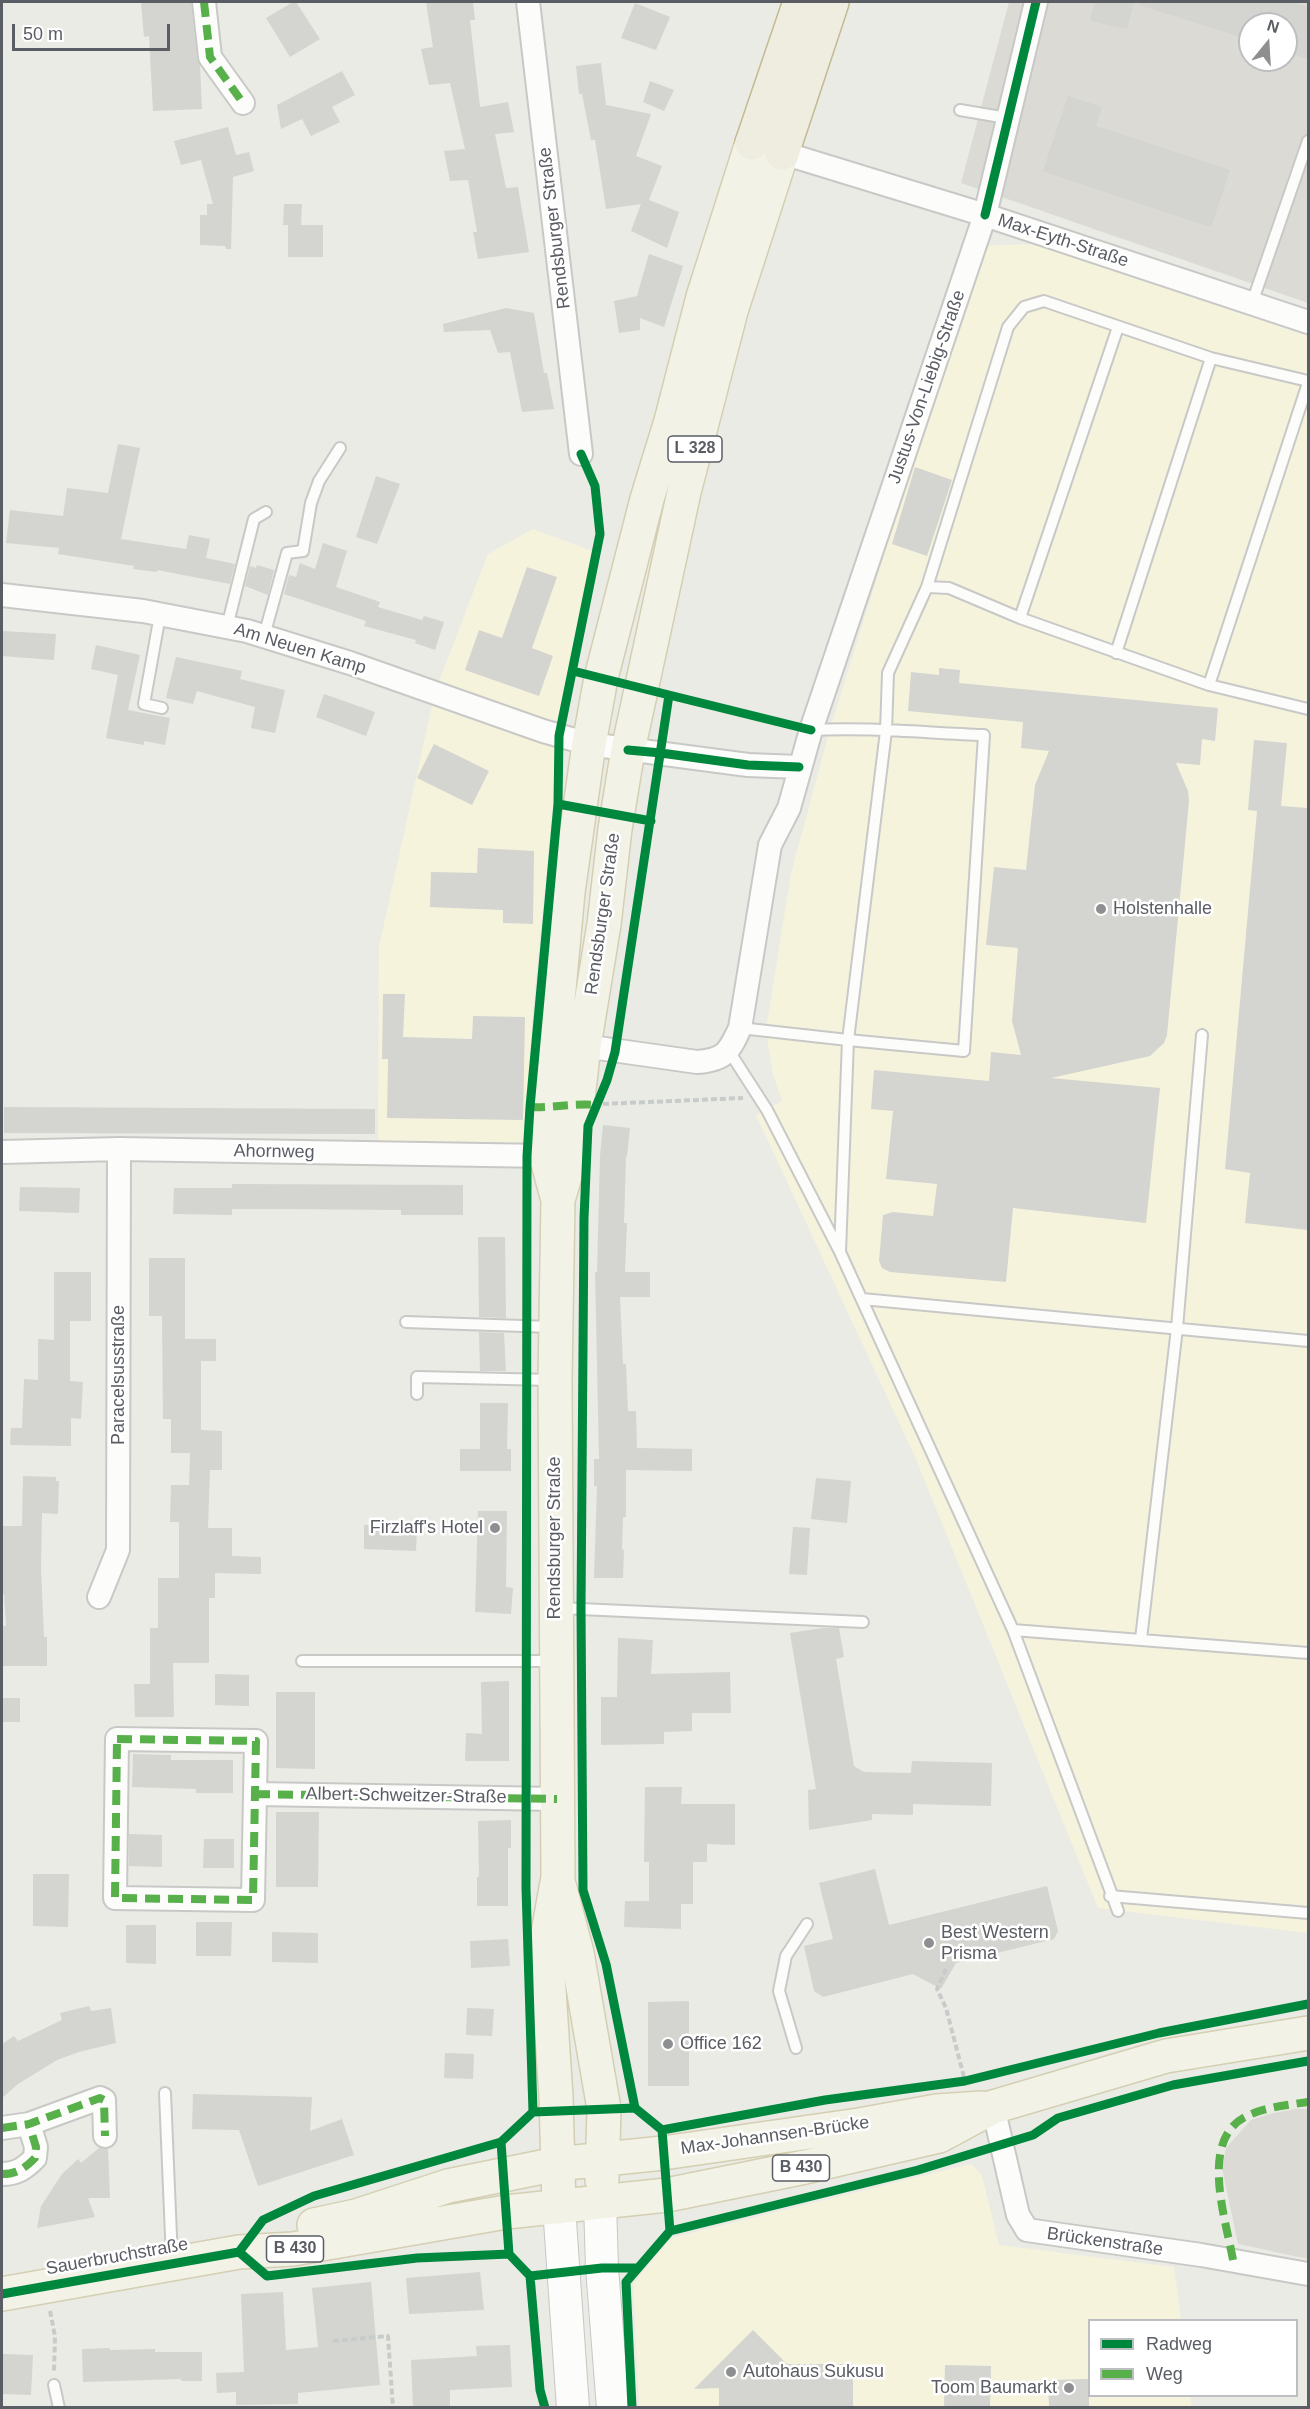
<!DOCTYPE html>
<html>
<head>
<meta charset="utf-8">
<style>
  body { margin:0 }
  #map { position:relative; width:1310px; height:2409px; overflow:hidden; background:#ebebe5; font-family:Helvetica,sans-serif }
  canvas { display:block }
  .frame { position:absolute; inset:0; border:3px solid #5a5d64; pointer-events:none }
  .legend { position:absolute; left:1088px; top:2319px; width:210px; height:78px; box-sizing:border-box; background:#fff; border:2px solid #bdbec1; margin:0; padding:8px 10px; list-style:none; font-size:18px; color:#5a5d64 }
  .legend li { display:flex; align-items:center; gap:12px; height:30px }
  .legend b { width:30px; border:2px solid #bdbec1 }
  .north { position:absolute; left:1238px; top:12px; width:60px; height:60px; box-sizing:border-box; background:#fff; border:2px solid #bdbec1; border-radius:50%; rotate:18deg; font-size:16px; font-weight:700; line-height:24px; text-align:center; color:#5a5d64 }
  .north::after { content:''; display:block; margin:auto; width:21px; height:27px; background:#8d8f91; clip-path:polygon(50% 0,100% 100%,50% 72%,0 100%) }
  .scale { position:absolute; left:12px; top:24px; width:158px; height:27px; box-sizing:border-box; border:3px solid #5a5d64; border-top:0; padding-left:8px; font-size:18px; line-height:21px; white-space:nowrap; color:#5a5d64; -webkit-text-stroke:4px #fff; paint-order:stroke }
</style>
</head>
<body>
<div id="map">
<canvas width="1310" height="2409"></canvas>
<div class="frame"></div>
<ul class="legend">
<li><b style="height:8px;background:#00873e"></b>Radweg</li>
<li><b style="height:8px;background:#58b04a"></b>Weg</li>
</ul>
<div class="north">N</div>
<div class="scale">50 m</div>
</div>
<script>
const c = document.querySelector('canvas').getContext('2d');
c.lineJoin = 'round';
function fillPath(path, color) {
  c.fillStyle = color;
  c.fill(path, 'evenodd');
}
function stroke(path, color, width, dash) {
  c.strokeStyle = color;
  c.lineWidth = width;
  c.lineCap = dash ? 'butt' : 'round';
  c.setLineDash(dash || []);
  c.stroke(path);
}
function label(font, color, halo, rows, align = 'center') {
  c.font = font + ' Helvetica,sans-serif';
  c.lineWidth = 5;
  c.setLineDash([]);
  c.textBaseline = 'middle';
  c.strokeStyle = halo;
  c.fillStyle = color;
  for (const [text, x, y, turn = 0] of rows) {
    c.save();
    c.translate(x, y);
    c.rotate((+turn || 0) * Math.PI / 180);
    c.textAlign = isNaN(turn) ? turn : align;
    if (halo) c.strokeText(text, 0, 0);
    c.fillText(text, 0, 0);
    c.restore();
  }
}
fillPath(new Path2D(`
  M1032 244 1308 336V1933L1098 1908 916 1459 756 1115 782 1101 773 1074 766 1030 791 874 830 729 980 246Z
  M533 529 592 551 555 744 553 805 534 998 524 1151 378 1155 379 947 435 692 488 554Z
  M971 2164 982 2176 999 2245 1174 2267 1181 2320H1090V2396H1191V2407H639L633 2284 671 2238Z`), '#f6f3dd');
fillPath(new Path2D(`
  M1009 2H1308V303L961 183ZM1250 24H1286V60H1250Z
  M1295 2109H1308V2259L1238 2244 1222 2168 1226 2148 1251 2120 1269 2114Z`), '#dbdad5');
fillPath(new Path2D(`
  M158 2H191L197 58 200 66 202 109 153 111 149 36 144 37 141 3Z
  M293 2H296L320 39 290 57 266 18Z
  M426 2H473L475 20H470L480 107 508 102 514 132 495 134 506 188 518 187 529 252 478 259 473 232H477L468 180 450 181 444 151 465 149 450 83 429 85 421 49 433 47Z
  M1095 2H1134L1127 29 1090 21Z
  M1140 2H1292L1308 7V59L1286 52V24H1250V40L1139 5Z
  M635 3 670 17 656 50 621 38Z
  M601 63 606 105 651 114 636 156 662 166 649 200 679 212 667 248 631 231 641 204 606 209 595 140H591L582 94H579L576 66Z
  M342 71 355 95 332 107 340 122 311 136 302 119 281 129 277 105Z
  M650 81 674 90 664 111 643 102Z
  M1068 96 1102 107 1096 126 1230 170 1211 227 1043 171Z
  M228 127 236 155 249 152 254 171 233 177 231 249H226L225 246 200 245V215H207V204H213L201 160 181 165 174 141Z
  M284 204H302L301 225H291H323V257H288V225H283Z
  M649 254 683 266 664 327 640 318V330L619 333 614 301 637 296Z
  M506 308 534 313 544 373H547L554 409 522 412 510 352 498 353 490 330 444 332 443 324Z
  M118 444 140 448 121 539 186 549 189 535 210 539 206 558 235 564 230 584 157 570V572L133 569 134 566 58 554 59 548 6 543 10 510 63 516 67 488 108 493Z
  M915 467 952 480 927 556 892 544Z
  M376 476 400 484 377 544 356 537Z
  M323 543 347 551 336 587 380 602 378 607 422 620 424 616 444 622 435 650 415 643 416 640 364 626 366 621 284 594 289 575 296 577 300 563 315 569Z
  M257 565 274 570 268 595 245 586 250 566 256 568Z
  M527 567 557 577 532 648 553 656 539 696 465 670 479 630 502 638Z
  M2 631 56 634 54 660 2 656Z
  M96 645 140 655 128 710 170 718 165 745 144 741V745L106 738 118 675 91 669Z
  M176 657 242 671 240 679 285 690 275 733 251 728 255 707 197 691 193 704 166 698Z
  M939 668 960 670 959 683 1218 708 1215 741 1202 739 1200 765 1176 763 1188 791 1189 801 1167 1035 1164 1043 1150 1056 1051 1078 1160 1088 1146 1223 1013 1208 1006 1282 890 1272 882 1268 879 1261 883 1215 893 1212 933 1216 937 1184 886 1179 893 1111 871 1109 874 1070 989 1081 991 1052 1021 1055 1012 1021 1018 948 986 945 994 867 1026 870 1035 785 1049 751 1021 748 1023 722 908 711 911 672 939 675Z
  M324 694 375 712 366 736 316 717Z
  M1254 740 1287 743 1281 806 1308 808V1230L1245 1223 1250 1173 1225 1169 1257 811 1248 810Z
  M434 744 489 771 472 805 417 778Z
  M478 848 534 851 533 924 503 923V910L430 907 431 872 477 873Z
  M383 994H405L403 1037 472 1039 473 1016 525 1017 523 1120 387 1118 388 1059H382Z
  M4 1107 375 1109V1134L4 1133Z
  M603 1125 630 1128 627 1156H626L624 1223H627L625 1272H650V1297H620L623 1364H626L628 1411H636L637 1448 692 1449V1471L626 1470V1517H623L622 1549 624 1550 623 1578H594L597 1486H594V1459H599L595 1272H597L600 1156Z
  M232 1184 463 1185V1215H401V1210L289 1209H232V1215L173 1214 174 1188H232Z
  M20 1187 80 1188 79 1213 19 1211Z
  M478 1237H505L506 1318 479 1317Z
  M149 1258H185V1339H216V1361H201V1430L222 1431V1470H210L208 1528H232V1556L261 1557V1574L215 1573V1598H209V1663H173L174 1717H135L134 1684H150V1628H158V1578H179V1522H170L171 1485H189L190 1453H171V1419H163L162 1316H149Z
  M54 1272H91V1321H70V1381L83 1382 81 1419 71 1418V1446L10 1445 11 1428H22L24 1379 38 1380V1339L54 1340Z
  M479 1332 504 1333 506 1371H480Z
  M480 1403H508L507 1449H511V1471H460V1449H480Z
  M23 1476 56 1477V1481H59L58 1514 42 1513 41 1568 44 1637H47V1666H2V1626H6L4 1594H2V1526H22Z
  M816 1478 851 1481 847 1523 811 1519Z
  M478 1511H507L506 1587 513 1588 511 1614 475 1612Z
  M364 1525 417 1526 416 1551 364 1549Z
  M793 1527 810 1528 807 1575 789 1574Z
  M822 1628H839L844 1657 836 1659 854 1766 864 1772 911 1773 912 1761 992 1763 991 1806 913 1804V1815L872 1814V1820L809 1830 808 1790 816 1789 790 1633Z
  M618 1638 653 1640 651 1674 730 1672 731 1713H692V1731L664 1732V1744L601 1745V1697H617Z
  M215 1674 249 1675V1706L215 1705Z
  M509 1681V1761H465L466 1733 482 1734 481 1682Z
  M276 1692H315V1769L276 1768Z
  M2 1698H20V1722H2Z
  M133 1754 171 1755V1760H233V1793H196V1789L132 1787Z
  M645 1787H682L681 1804H735V1845L707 1844V1862H693V1904H681V1929L624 1927 625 1901H649V1862H644Z
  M276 1812H319L318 1887H276Z
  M511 1820V1848H508V1906H477V1877H479L478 1821Z
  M129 1834 162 1835V1867L129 1866Z
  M204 1839H234V1868H203Z
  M875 1869 889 1925 1047 1886 1058 1931 1054 1939 956 1963 941 1989 913 1974 823 1997 814 1991 804 1946 833 1939 819 1883Z
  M33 1874H69L68 1927 33 1926Z
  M196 1922H232L231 1956H196Z
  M126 1925H156V1964L126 1963Z
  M272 1932 318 1933V1963L272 1962Z
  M508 1939 510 1966 471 1968 470 1941Z
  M689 2001V2086H648V2002Z
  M89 2006 91 2011 111 2008 116 2043 79 2052 57 2060 18 2084 2 2098V2044L14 2036 18 2041 62 2020 60 2013Z
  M467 2008 494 2009 492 2036 466 2035Z
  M445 2053 474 2054 473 2079 444 2078Z
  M193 2094 312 2097 310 2131 342 2119 354 2155 258 2186 239 2130 192 2129Z
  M99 2148 108 2149 110 2198H88L95 2217 37 2228 41 2206 62 2174 78 2159 81 2163Z
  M480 2272 484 2310 409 2314 406 2278Z
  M371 2282 380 2385 298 2393V2404L236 2405V2392L217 2393 216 2373 244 2372 241 2294 283 2292 286 2350 318 2347 312 2288Z
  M753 2330 787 2364H853V2408H719V2388L694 2389Z
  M510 2345 512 2387 450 2390V2406L413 2408 411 2360 477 2356 476 2346Z
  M110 2348V2350L155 2349V2352H202V2381H181V2379L83 2382 82 2349Z
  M2 2354 33 2355 31 2395 2 2394Z
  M945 2365 991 2366 990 2408H944Z
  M1089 2379V2408H1049L1048 2380Z`), '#d4d4d0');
const lane = new Path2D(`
  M960 110 1007 118
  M1252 303 1308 141
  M927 587 949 588 1020 618 1209 685 1308 709
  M160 615 144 704 162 708
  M1020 618 1118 327
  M227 627 254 519 266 512
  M264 636 287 553 303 551 311 503 319 481 340 448
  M1116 653 1211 358
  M1209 685 1308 383
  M811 730C868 727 927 733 984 735L964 1051 848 1040 886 731 888 673 927 587 1008 327 1024 307 1044 301 1211 358 1308 381
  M740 1028 848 1040 840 1252 1013 1630 1118 1911
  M729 1051 767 1110 839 1250
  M862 1299 1308 1341
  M406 1322 552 1327
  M417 1394V1377L552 1380
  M559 1608 863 1622
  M1013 1630 1308 1653
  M1141 1639 1177 1328 1202 1035
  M302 1661H554
  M1110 1896 1308 1913
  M796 2048 779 1991 786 1956 807 1924
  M165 2093 172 2260
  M54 2385 59 2408`);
const street = new Path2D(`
  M204 2 210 57 243 103
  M528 2 581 454
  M770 149 985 215 1308 322
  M2 595 143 611 247 631 350 663 543 731 589 744 748 765 799 767
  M573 1037 584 1046 697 1062C725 1060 729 1052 740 1028L770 845 789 808 811 730 985 215 1036 2
  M2 1152 119 1149 546 1156
  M99 1597 118 1550 119 1149
  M117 1739 256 1741 253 1900 115 1898Z
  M255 1794 557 1799
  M993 2107 1018 2215 1027 2230 1201 2255 1308 2274
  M2 2128 29 2124 100 2098 104 2100 105 2136
  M2 2174C17 2174 25 2168 35 2158L36 2147 29 2124`);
const secondary = new Path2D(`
  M600 2203 602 2268 613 2408
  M559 2207 573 2408`);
const primary = new Path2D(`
  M558 1200 546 1156 548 1108 568 892 589 744 601 678 647 499 671 421 703 297 752 143
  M560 1888 577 1953 604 2109 602 2180
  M559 2207 556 2097 546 1944 558 1877 555 1380 558 1200 572 1152 584 1046 604 924 615 829 628 750 684 492 731 311 782 153
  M314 2225 356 2216 448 2186 557 2164 663 2153 859 2125 937 2111 982 2108
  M2 2294 239 2252 293 2249 506 2212 667 2195 805 2167 939 2136 993 2107 1166 2056 1308 2033`);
const highway = new Path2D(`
  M752 143 800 2
  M782 153 832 2`);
stroke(lane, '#c8c9c7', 14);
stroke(street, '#c8c9c7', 26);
stroke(secondary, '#c6c7c6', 34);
stroke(primary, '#d4cfb2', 36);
stroke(highway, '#c3ba92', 36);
stroke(new Path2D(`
  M603 1104 743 1098
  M946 1969 937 1989 946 2008 965 2081
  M50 2311 55 2336 54 2372
  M333 2341 388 2336 393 2408`), '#c7ccca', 4, [6, 3]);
stroke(lane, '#fcfcfb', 10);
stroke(street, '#fcfcfb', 22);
stroke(secondary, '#fcfcfb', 32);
stroke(primary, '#f2f2e7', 33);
stroke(highway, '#eeede0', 33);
stroke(new Path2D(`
  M204 2 210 57 243 103
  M530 1107C552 1108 574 1103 597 1105
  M117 1739 256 1741 253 1900 115 1898Z
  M255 1794 557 1799
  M2 2128 29 2124 100 2098 104 2100 105 2136
  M2 2174C17 2174 25 2168 35 2158L36 2147 29 2124
  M1233 2260C1226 2220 1199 2141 1245 2117 1264 2107 1288 2105 1308 2102`), '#58b04a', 8, [15, 8]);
stroke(new Path2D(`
  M985 215 1036 2
  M573 671 669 695 615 1052 607 1080 588 1126 584 1218 581 1608 583 1890 606 1964 635 2108 662 2130 825 2100 965 2081 1159 2033 1308 2004
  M669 695 811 730
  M628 750 661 753 748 765 799 767
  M558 804 651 821
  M533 2112 526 1888 527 1156 530 1107 558 804 559 736 600 534 595 486 581 454
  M662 2130 670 2231
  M501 2142 509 2254
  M239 2252 267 2276 417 2258 509 2254 530 2276 540 2390 545 2408
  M239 2252 263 2220 314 2196 501 2142 533 2112 635 2108
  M530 2276 602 2268H637
  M2 2294 239 2252
  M632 2408 626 2282 670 2231 918 2170 1033 2135 1058 2118 1173 2085 1308 2061`), '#00873e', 9);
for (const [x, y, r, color] of [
  [1101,909,6,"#8d8f91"],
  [495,1528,6,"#8d8f91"],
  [929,1943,6,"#8d8f91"],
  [668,2044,6,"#8d8f91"],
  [731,2372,6,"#8d8f91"],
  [1069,2388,6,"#8d8f91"]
]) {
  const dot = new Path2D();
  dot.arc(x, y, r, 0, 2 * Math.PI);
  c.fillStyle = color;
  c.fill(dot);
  stroke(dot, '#fff', 2);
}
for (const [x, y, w] of [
  [695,449,54],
  [801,2168,57],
  [295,2249,57]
]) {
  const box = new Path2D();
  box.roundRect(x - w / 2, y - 13, w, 26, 4.5);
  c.fillStyle = '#fff';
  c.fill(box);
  stroke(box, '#5a5d64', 1.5);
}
label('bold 16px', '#5a5d64', null, [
  ["L 328",695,449],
  ["B 430",801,2168],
  ["B 430",295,2249]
]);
label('18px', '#5a5d64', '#fff', [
  ["Rendsburger Straße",555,228,-97],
  ["Max-Eyth-Straße",1063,241,18],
  ["Justus-Von-Liebig-Straße",927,387,-71],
  ["Am Neuen Kamp",300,649,17],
  ["Rendsburger Straße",603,914,-82],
  ["Ahornweg",274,1152,1],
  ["Paracelsusstraße",119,1375,-90],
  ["Rendsburger Straße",555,1538,-90],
  ["Albert-Schweitzer-Straße",406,1796,1],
  ["Max-Johannsen-Brücke",775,2136,-8],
  ["Brückenstraße",1105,2242,8],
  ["Sauerbruchstraße",117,2257,-10]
]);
label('18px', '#5a5d64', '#fff', [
  ["Holstenhalle",1113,909],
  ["Firzlaff's Hotel",483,1528,"right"],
  ["Best Western",941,1933],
  ["Prisma",941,1954],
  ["Office 162",680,2044],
  ["Autohaus Sukusu",743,2372],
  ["Toom Baumarkt",1057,2388,"right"]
], 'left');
</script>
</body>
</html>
